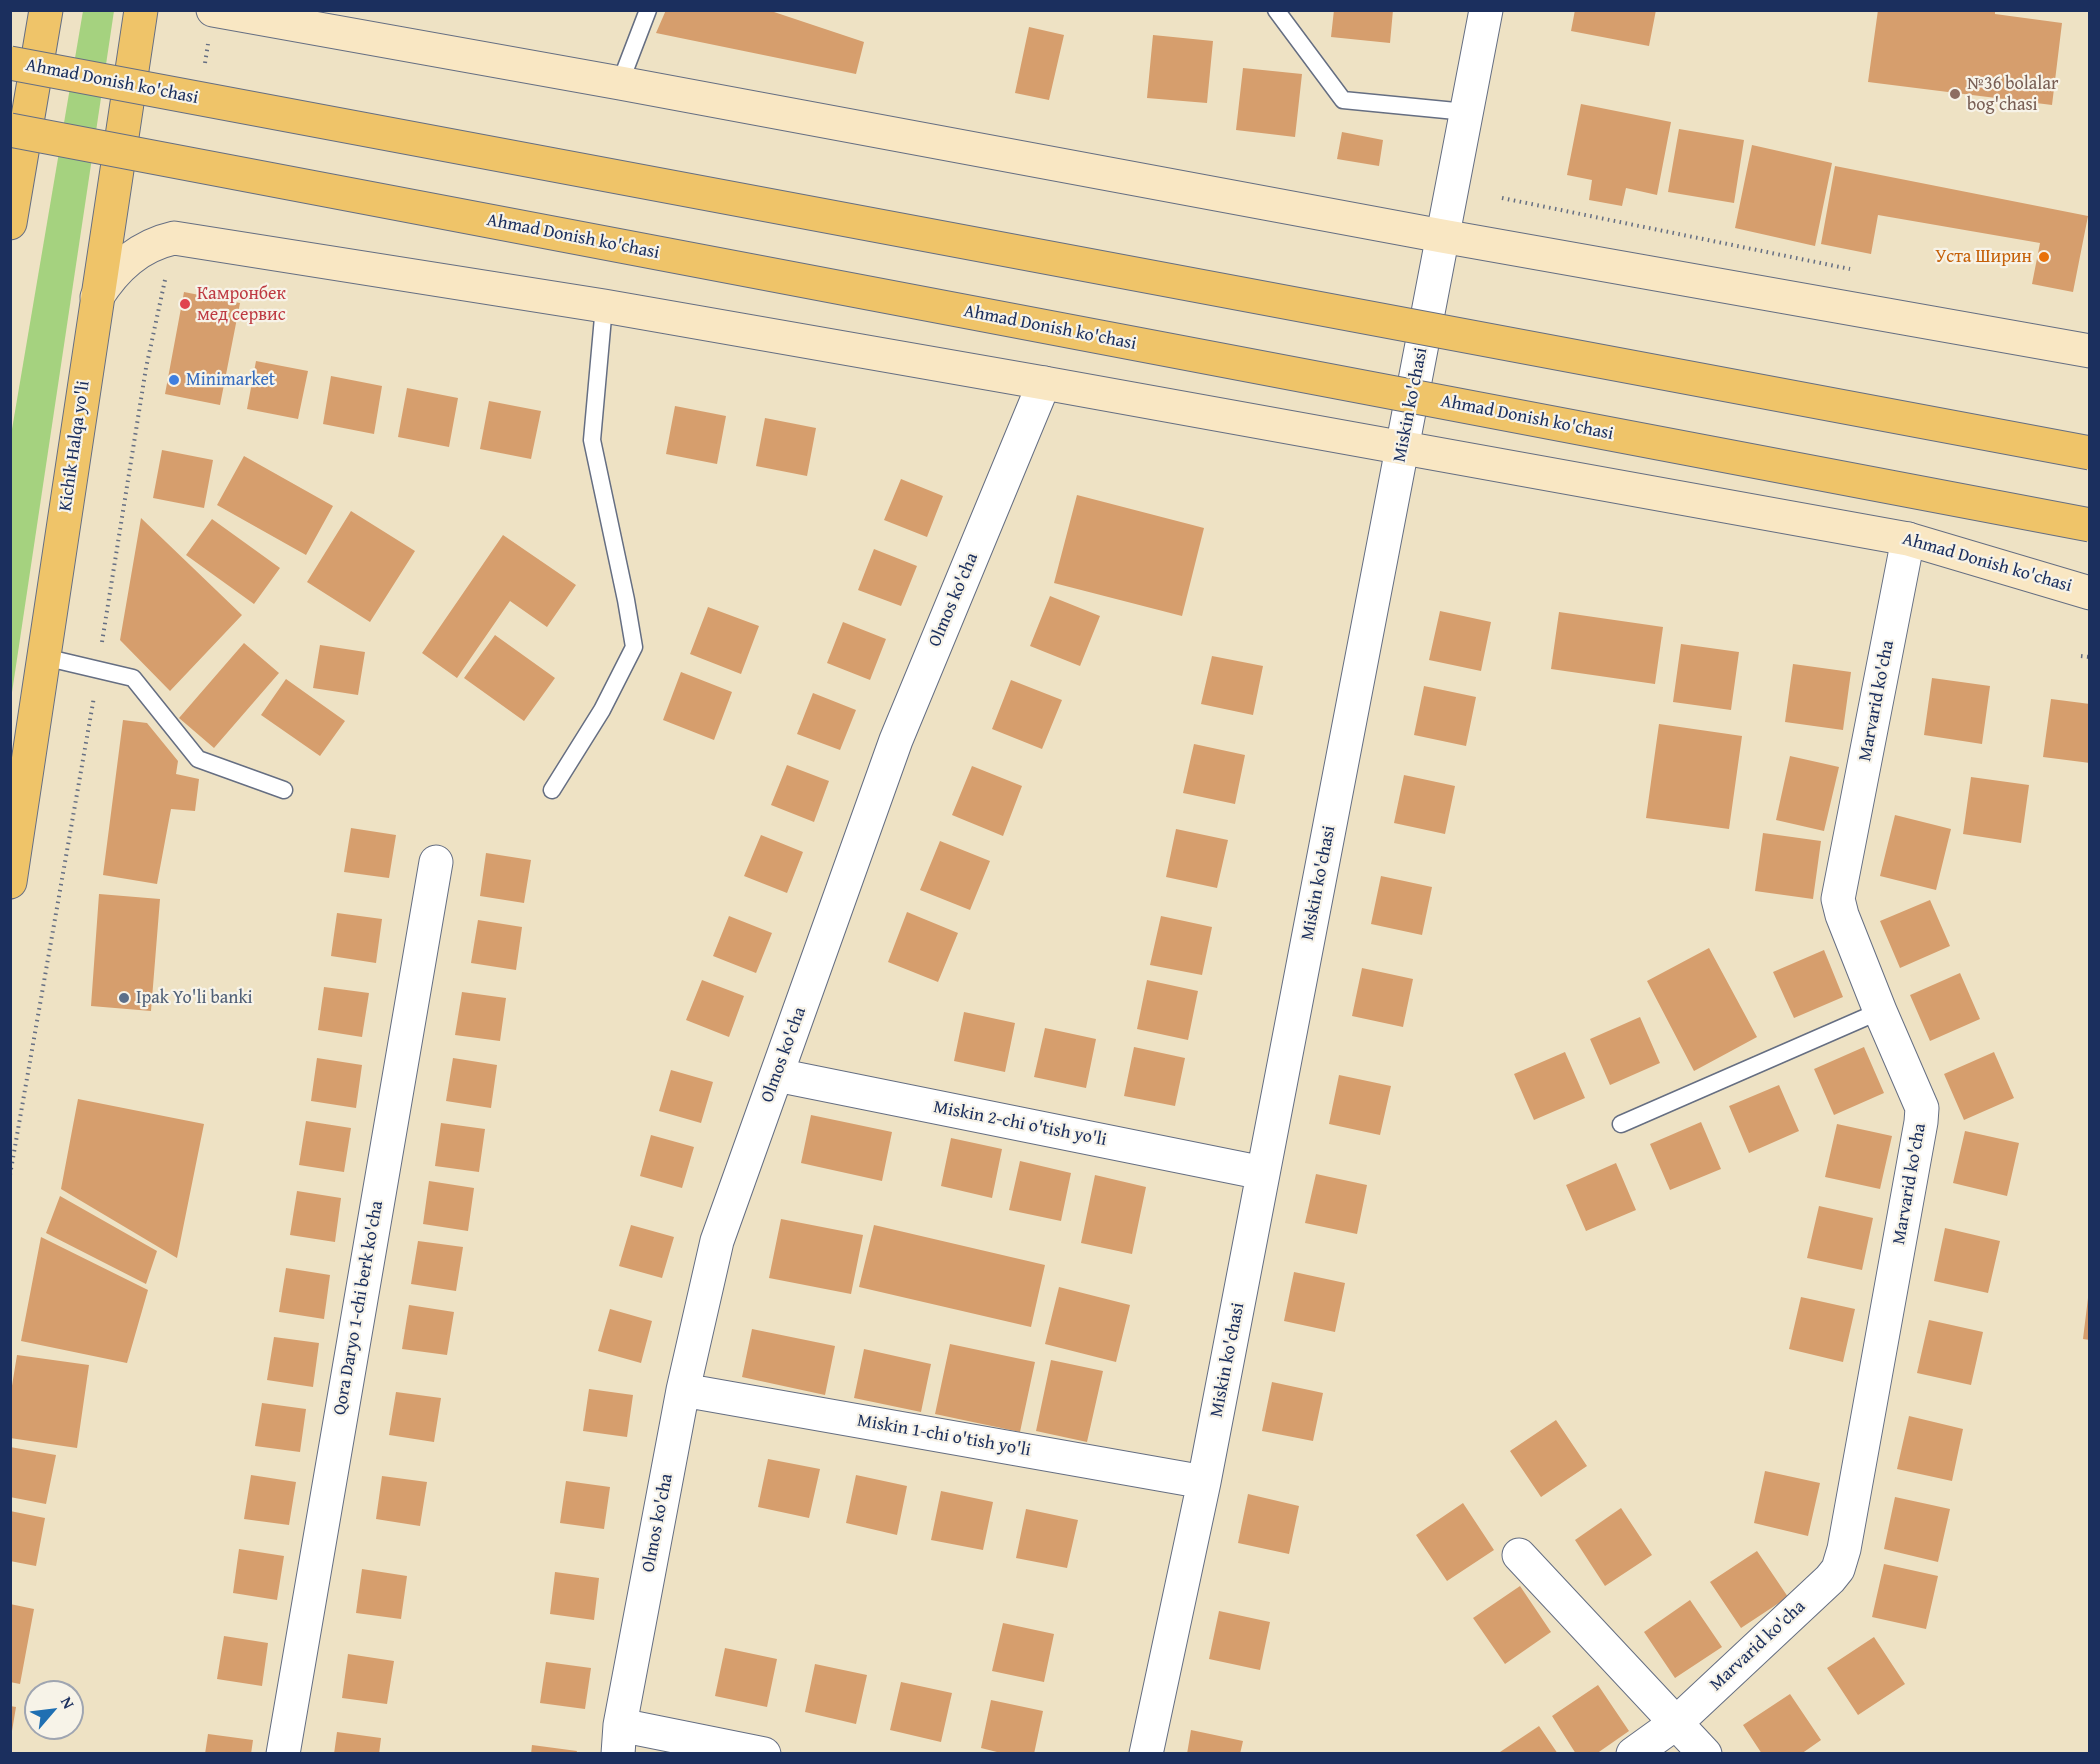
<!DOCTYPE html>
<html>
<head>
<meta charset="utf-8">
<style>
  body { margin:0 }
  #map { position:relative; width:2100px; height:1764px; overflow:hidden; background:#eee2c4; font-family:"Gentium Book Plus",serif }
  canvas { display:block }
  .frame { position:absolute; inset:0; border:12px solid #1b2f5e; pointer-events:none }
  .north { position:absolute; left:24px; top:1680px; width:60px; height:60px; box-sizing:border-box; background:#f7f3e8; border:2px solid #9fa5b1; border-radius:50%; rotate:62deg; font-size:16px; font-weight:700; line-height:24px; text-align:center; color:#1b2f5e }
  .north::after { content:''; display:block; margin:auto; width:21px; height:27px; background:#1f6fb2; clip-path:polygon(50% 0,100% 100%,50% 72%,0 100%) }
</style>
</head>
<body>
<div id="map">
<canvas width="2100" height="1764"></canvas>
<div class="frame"></div>
<div class="north">N</div>
</div>
<script>
const c = document.querySelector('canvas').getContext('2d');
c.lineJoin = 'round';
function fillPath(path, color) {
  c.fillStyle = color;
  c.fill(path, 'evenodd');
}
function stroke(path, color, width, dash) {
  c.strokeStyle = color;
  c.lineWidth = width;
  c.lineCap = dash ? 'butt' : 'round';
  c.setLineDash(dash || []);
  c.stroke(path);
}
function label(font, color, halo, rows, align = 'center') {
  c.font = font + ' "Gentium Book Plus",serif';
  c.lineWidth = 4.5;
  c.setLineDash([]);
  c.textBaseline = 'middle';
  c.strokeStyle = halo;
  c.fillStyle = color;
  for (const [text, x, y, turn = 0] of rows) {
    c.save();
    c.translate(x, y);
    c.rotate((+turn || 0) * Math.PI / 180);
    c.textAlign = isNaN(turn) ? turn : align;
    if (halo) c.strokeText(text, 0, 0);
    c.fillText(text, 0, 0);
    c.restore();
  }
}
fillPath(new Path2D(`
  M83 11H114L11 699V435Z`), '#a5d27f');
fillPath(new Path2D(`
  M666 10H768L864 42 856 74 656 33Z
  M1334 10H1393L1390 43 1331 37Z
  M1575 10H1656L1649 46 1571 31Z
  M1878 10H1995V14L2062 23 2052 105 1868 82Z
  M1029 27 1064 35 1049 100 1015 93Z
  M1153 35 1213 41 1207 103 1147 98Z
  M1243 68 1302 74 1295 137 1236 130Z
  M1581 104 1671 122 1657 195 1626 188 1622 206 1589 200 1592 180 1567 175Z
  M1679 129 1744 140 1734 203 1668 192Z
  M1342 132 1383 140 1379 166 1337 159Z
  M1752 145 1832 163 1815 246 1735 228Z
  M1835 166 2088 216 2073 292 2032 284 2040 243 1878 215 1871 254 1821 244Z
  M184 292 240 303 220 405 165 394Z
  M256 361 308 371 298 419 247 409Z
  M331 376 382 386 374 434 323 424Z
  M407 388 458 398 449 447 398 437Z
  M489 401 541 411 531 459 480 449Z
  M675 406 726 416 717 464 666 454Z
  M765 418 816 428 807 476 756 466Z
  M162 450 213 460 204 508 153 498Z
  M244 456 333 506 306 555 217 505Z
  M901 479 943 496 927 537 884 520Z
  M1077 495 1204 528 1182 616 1054 583Z
  M351 511 415 551 370 622 307 582Z
  M141 518 242 615 170 691 120 640Z
  M212 519 280 568 254 604 186 555Z
  M503 535 576 585 547 627 510 601 457 678 422 653Z
  M874 549 917 566 901 606 858 590Z
  M1050 596 1100 616 1080 666 1030 646Z
  M708 607 759 626 741 674 690 654Z
  M1440 611 1491 622 1481 671 1429 660Z
  M1559 612 1663 627 1655 684 1551 669Z
  M843 622 886 639 870 680 827 663Z
  M495 635 555 678 524 721 464 678Z
  M244 643 279 673 214 748 179 718Z
  M1681 644 1739 652 1731 710 1673 702Z
  M320 645 365 652 358 695 313 688Z
  M1212 656 1263 666 1253 715 1201 704Z
  M1793 664 1851 672 1843 730 1785 722Z
  M681 672 732 692 714 740 663 720Z
  M1932 678 1990 686 1982 744 1924 735Z
  M286 679 345 721 320 756 261 715Z
  M1011 680 1062 700 1042 749 992 729Z
  M1424 686 1476 697 1466 746 1414 735Z
  M813 693 856 710 840 750 797 734Z
  M2051 699 2090 704V763L2043 757Z
  M123 720 147 723 178 761 176 774 199 779 195 811 171 809 157 884 103 875Z
  M1659 724 1742 736 1729 829 1646 818Z
  M1194 744 1245 755 1235 804 1183 793Z
  M1790 756 1839 767 1824 831 1776 820Z
  M787 765 829 781 814 822 771 805Z
  M972 766 1022 786 1003 836 952 815Z
  M1404 775 1455 786 1445 834 1394 823Z
  M1971 777 2029 785 2021 843 1963 834Z
  M1895 815 1951 829 1936 890 1880 876Z
  M351 828 396 835 389 878 344 872Z
  M1176 829 1228 840 1217 888 1166 877Z
  M1763 833 1821 841 1813 899 1755 891Z
  M761 835 803 852 787 893 744 876Z
  M940 841 990 861 970 910 920 890Z
  M486 853 531 860 524 903 480 896Z
  M1381 876 1432 887 1422 935 1371 924Z
  M99 894 160 899 151 1011 91 1006Z
  M1930 900 1950 946 1900 968 1880 921Z
  M907 912 958 933 938 982 888 962Z
  M337 913 382 919 376 963 331 956Z
  M729 916 772 933 756 973 713 956Z
  M1161 916 1212 927 1202 975 1150 965Z
  M478 920 522 927 516 970 471 963Z
  M1709 948 1757 1037 1694 1071 1647 981Z
  M1824 950 1843 997 1794 1018 1773 972Z
  M1362 968 1413 979 1403 1027 1352 1016Z
  M1960 973 1980 1019 1930 1041 1910 995Z
  M702 980 744 996 729 1037 686 1020Z
  M1147 980 1198 991 1188 1040 1137 1029Z
  M324 987 369 993 362 1037 318 1030Z
  M462 992 506 998 500 1041 455 1035Z
  M964 1012 1015 1023 1005 1072 954 1061Z
  M1640 1017 1660 1063 1610 1085 1590 1039Z
  M1045 1028 1096 1039 1086 1088 1034 1077Z
  M1134 1047 1185 1058 1175 1106 1124 1096Z
  M1864 1047 1884 1093 1834 1115 1814 1069Z
  M1565 1052 1585 1098 1534 1120 1514 1074Z
  M1994 1052 2014 1098 1964 1120 1944 1074Z
  M317 1058 362 1065 356 1108 311 1101Z
  M453 1058 497 1065 491 1108 446 1101Z
  M671 1070 713 1082 701 1123 659 1111Z
  M1339 1075 1391 1086 1380 1135 1329 1124Z
  M1779 1085 1799 1131 1749 1153 1729 1106Z
  M78 1099 204 1124 177 1258 61 1189Z
  M811 1115 892 1132 882 1181 801 1163Z
  M306 1121 351 1128 344 1172 299 1165Z
  M1701 1122 1721 1169 1670 1190 1650 1144Z
  M441 1123 485 1129 479 1172 435 1166Z
  M1837 1124 1892 1136 1880 1189 1825 1177Z
  M1965 1131 2019 1143 2007 1196 1953 1183Z
  M651 1135 694 1147 682 1188 640 1176Z
  M951 1138 1002 1149 992 1198 941 1186Z
  M1020 1161 1071 1173 1061 1221 1009 1210Z
  M1616 1163 1636 1210 1586 1231 1566 1185Z
  M1316 1174 1367 1185 1357 1234 1305 1223Z
  M1095 1175 1146 1187 1132 1254 1081 1243Z
  M429 1181 474 1188 468 1231 423 1224Z
  M297 1191 341 1198 335 1242 290 1235Z
  M60 1196 157 1251 146 1284 46 1233Z
  M1819 1206 1873 1218 1862 1270 1807 1258Z
  M781 1219 863 1235 851 1294 769 1278Z
  M631 1225 674 1237 662 1278 619 1266Z
  M874 1225 1045 1265 1031 1327 859 1287Z
  M1945 1228 2000 1241 1988 1293 1934 1281Z
  M41 1237 148 1290 127 1363 21 1341Z
  M418 1241 463 1247 456 1291 411 1284Z
  M286 1268 330 1275 324 1319 279 1312Z
  M1294 1272 1345 1283 1335 1332 1284 1321Z
  M1059 1287 1130 1305 1116 1362 1045 1344Z
  M1801 1297 1855 1309 1843 1362 1789 1349Z
  M2088 1298H2090V1340L2083 1339Z
  M409 1305 454 1312 447 1355 402 1349Z
  M610 1309 652 1321 641 1363 598 1351Z
  M1929 1320 1983 1332 1971 1385 1917 1373Z
  M752 1329 835 1346 825 1395 742 1377Z
  M274 1337 319 1343 313 1387 267 1380Z
  M950 1344 1035 1362 1020 1432 935 1414Z
  M864 1349 931 1364 921 1412 854 1398Z
  M17 1355 89 1365 77 1448 10 1438V1398Z
  M1051 1360 1103 1371 1087 1442 1036 1431Z
  M1272 1382 1323 1393 1313 1441 1262 1431Z
  M589 1389 633 1395 627 1437 583 1431Z
  M396 1392 441 1398 434 1442 389 1435Z
  M262 1403 306 1409 300 1452 255 1446Z
  M1909 1416 1963 1429 1952 1481 1897 1469Z
  M1556 1420 1587 1466 1541 1497 1510 1451Z
  M10 1447 56 1455 46 1504 10 1497Z
  M768 1459 820 1469 809 1518 758 1507Z
  M1765 1471 1820 1483 1808 1536 1754 1523Z
  M251 1475 296 1482 289 1525 244 1519Z
  M856 1475 907 1486 897 1535 846 1523Z
  M382 1476 427 1482 420 1526 376 1519Z
  M566 1481 610 1487 604 1529 560 1523Z
  M941 1491 993 1502 983 1550 931 1540Z
  M1248 1494 1299 1506 1289 1554 1238 1543Z
  M1895 1497 1950 1509 1938 1562 1884 1549Z
  M1463 1503 1494 1550 1447 1581 1416 1535Z
  M1621 1508 1652 1555 1605 1586 1575 1540Z
  M1026 1509 1078 1520 1067 1568 1016 1558Z
  M10 1511 45 1518 36 1566 10 1561Z
  M239 1549 284 1556 277 1600 233 1593Z
  M1757 1551 1788 1597 1741 1628 1710 1582Z
  M1884 1564 1938 1576 1926 1629 1872 1617Z
  M362 1569 407 1576 401 1619 356 1613Z
  M555 1572 599 1578 594 1620 550 1614Z
  M1520 1586 1551 1632 1505 1664 1473 1618Z
  M1690 1600 1722 1647 1675 1678 1644 1632Z
  M10 1604 34 1609 20 1684 10 1682Z
  M1219 1611 1270 1622 1260 1670 1209 1659Z
  M1003 1623 1054 1634 1044 1682 992 1671Z
  M224 1636 268 1643 262 1686 217 1679Z
  M1874 1637 1905 1684 1858 1715 1827 1668Z
  M725 1648 777 1659 767 1707 715 1696Z
  M348 1654 394 1661 387 1704 342 1698Z
  M546 1662 591 1668 585 1709 540 1703Z
  M815 1664 867 1675 856 1724 805 1712Z
  M901 1682 952 1693 941 1742 890 1730Z
  M1598 1685 1629 1731 1596 1754H1576L1552 1716Z
  M1790 1694 1821 1740 1801 1754H1762L1743 1725Z
  M991 1700 1043 1711 1034 1754H1005L981 1748Z
  M10 1706 16 1707 12 1731H10Z
  M1539 1726 1558 1754H1497Z
  M1191 1730 1243 1741 1240 1754H1187Z
  M337 1732 381 1738 379 1754H334Z
  M208 1734 253 1740 251 1754H205Z
  M532 1745 577 1751 576 1754H531Z`), '#d69e6d');
const lane = new Path2D(`
  M1276 10 1343 100 1466 112
  M620 83 648 10
  M44 657 133 678 198 759 284 790
  M552 790 602 710 634 647 626 600 592 440 604 306
  M1621 1124 1880 1011`);
const street = new Path2D(`
  M777 1075 1263 1173
  M683 1390 1204 1482
  M1519 1555 1705 1754
  M620 1725 764 1754
  M283 1754 436 862
  M618 1754 620 1725 683 1390 717 1241 896 740 1044 383
  M1146 1754 1204 1482 1486 10
  M1633 1754 1676 1723 1830 1579 1838 1569 1844 1549 1921 1122 1922 1108 1880 1011 1842 915 1838 899 1908 539`);
const secondary = new Path2D(`
  M213 10 620 83 1442 236 2090 351
  M97 297C116 267 139 246 174 238L604 306 1044 383 1908 539 2090 593`);
const highway = new Path2D(`
  M10 223 46 10
  M10 882 141 10`);
stroke(lane, '#656e82', 19);
stroke(street, '#656e82', 35);
stroke(secondary, '#656e82', 35);
stroke(highway, '#656e82', 35);
stroke(new Path2D(`
  M205 63 208 44
  M1502 198 1850 269
  M102 642 146 368 165 280
  M2081 656 2090 657
  M10 1175 94 697`), '#656e82', 4, [1.5, 4.5]);
stroke(lane, '#fff', 16);
stroke(street, '#fff', 33);
stroke(secondary, '#f9e7c3', 33);
stroke(highway, '#efc469', 33);
const primaryBridge = new Path2D(`
  M10 63 2090 453
  M10 130 2090 525`);
stroke(primaryBridge, '#656e82', 35, []);
stroke(primaryBridge, '#efc469', 33);
for (const [x, y, r, color] of [
  [1955,94,6,"#8d6e63"],
  [2044,257,6,"#e8710a"],
  [185,304,6,"#e0444e"],
  [174,380,6,"#3f7fe0"],
  [124,998,6,"#5c6f8a"]
]) {
  const dot = new Path2D();
  dot.arc(x, y, r, 0, 2 * Math.PI);
  c.fillStyle = color;
  c.fill(dot);
  stroke(dot, '#f7f3e8', 2);
}
label('18px', '#1b2f5e', '#f7f3e8', [
  ["Ahmad Donish ko'chasi",112,82,11],
  ["Ahmad Donish ko'chasi",573,237,11],
  ["Ahmad Donish ko'chasi",1050,328,11],
  ["Miskin ko'chasi",1411,405,-79],
  ["Ahmad Donish ko'chasi",1527,418,11],
  ["Kichik Halqa yo'li",75,446,-82],
  ["Ahmad Donish ko'chasi",1987,563,16],
  ["Olmos ko'cha",954,600,-67],
  ["Marvarid ko'cha",1877,701,-79],
  ["Miskin ko'chasi",1319,883,-79],
  ["Olmos ko'cha",784,1055,-70],
  ["Miskin 2-chi o'tish yo'li",1020,1124,11],
  ["Marvarid ko'cha",1910,1184,-80],
  ["Qora Daryo 1-chi berk ko'cha",359,1308,-80],
  ["Miskin ko'chasi",1228,1360,-79],
  ["Miskin 1-chi o'tish yo'li",944,1436,10],
  ["Olmos ko'cha",658,1523,-79],
  ["Marvarid ko'cha",1758,1646,-43]
]);
label('18px', '#785e54', '#f7f3e8', [
  ["№36 bolalar",1967,84],
  ["bog'chasi",1967,105]
], 'left');
label('18px', '#c56008', '#f7f3e8', [
  ["Уста Ширин",2032,257]
], 'right');
label('18px', '#be3a42', '#f7f3e8', [
  ["Камронбек",197,294],
  ["мед сервис",197,315]
], 'left');
label('18px', '#366cbe', '#f7f3e8', [
  ["Minimarket",186,380]
], 'left');
label('18px', '#4e5e75', '#f7f3e8', [
  ["Ipak Yo'li banki",136,998]
], 'left');
</script>
</body>
</html>
